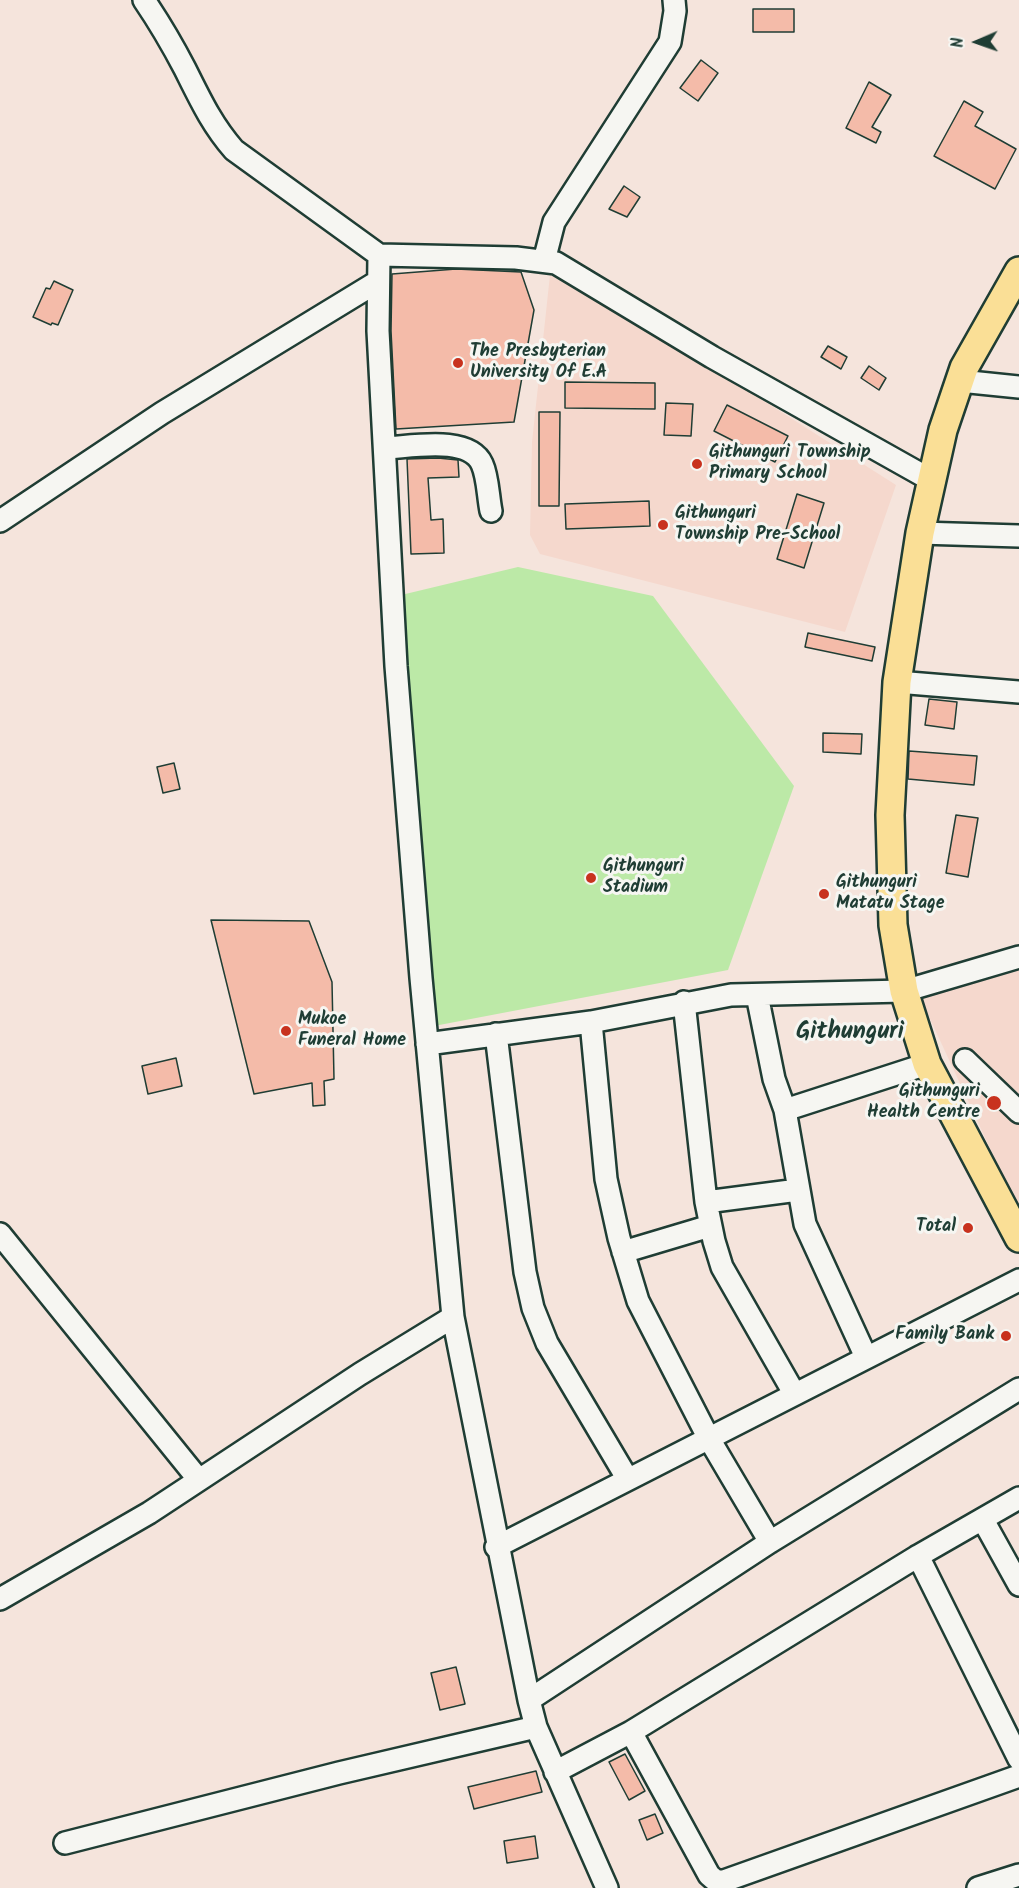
<!DOCTYPE html>
<html>
<head>
<meta charset="utf-8">
<style>
  body { margin:0 }
  #map { position:relative; width:1019px; height:1888px; overflow:hidden; background:#f5e4dc; font-family:Kalam,sans-serif }
  canvas { display:block }
  .north { position:absolute; left:947px; top:12px; width:60px; height:60px; -webkit-text-stroke:4px #f6f6f2; paint-order:stroke; rotate:268deg; font-size:16px; font-weight:700; line-height:24px; text-align:center; color:#1f3d34 }
  .north::after { content:''; display:block; margin:auto; width:21px; height:27px; background:#1f3d34; clip-path:polygon(50% 0,100% 100%,50% 72%,0 100%) }
</style>
</head>
<body>
<div id="map">
<canvas width="1019" height="1888"></canvas>
<div class="north">N</div>
</div>
<script>
const c = document.querySelector('canvas').getContext('2d');
c.lineJoin = 'round';
function fillPath(path, color) {
  c.fillStyle = color;
  c.fill(path, 'evenodd');
}
function stroke(path, color, width, dash) {
  c.strokeStyle = color;
  c.lineWidth = width;
  c.lineCap = dash ? 'butt' : 'round';
  c.setLineDash(dash || []);
  c.stroke(path);
}
function label(font, color, halo, rows, align = 'center') {
  c.font = font + ' Kalam,sans-serif';
  c.lineWidth = 6;
  c.setLineDash([]);
  c.textBaseline = 'middle';
  c.strokeStyle = halo;
  c.fillStyle = color;
  for (const [text, x, y, turn = 0] of rows) {
    c.save();
    c.translate(x, y);
    c.rotate((+turn || 0) * Math.PI / 180);
    c.textAlign = isNaN(turn) ? turn : align;
    if (halo) c.strokeText(text, 0, 0);
    c.fillText(text, 0, 0);
    c.restore();
  }
}
fillPath(new Path2D(`
  M550 275 720 373 896 485 845 632 540 554 530 535 532 442Z
  M1019 969V1211L919 995Z`), '#f5d8cd');
fillPath(new Path2D(`
  M518 567 653 596 794 786 728 970 434 1026 397 596Z`), '#bce9a7');
const building = new Path2D(`
  M753 9H794V32H753Z
  M701 60 718 73 698 101 680 88Z
  M869 82 891 95 872 127 881 132 876 143 846 128Z
  M964 101 983 112 975 126 1016 149 995 189 934 156Z
  M624 186 640 197 627 217 609 209Z
  M456 269 521 272 534 310 514 422 396 429 391 331 392 274Z
  M54 281 73 290 58 325 52 323 51 325 33 317 46 288 50 289Z
  M828 346 847 357 841 369 821 357Z
  M869 366 886 378 879 390 861 378Z
  M565 382 655 383V409L565 408Z
  M666 403 693 404 691 436 664 435Z
  M727 405 788 436 775 462 714 431Z
  M539 412H560L559 506H539Z
  M438 458 458 460 459 477 428 478 431 520 443 519 444 553 411 554 407 459Z
  M797 494 824 503 804 568 777 559Z
  M649 501 650 526 566 529 565 504Z
  M808 633 875 647 872 661 805 647Z
  M929 699 957 702 954 729 925 725Z
  M823 733 862 734 861 754 823 752Z
  M909 751 977 756 974 785 908 779Z
  M174 763 180 789 163 793 157 767Z
  M956 815 978 818 968 877 946 873Z
  M211 920 309 921 332 982 334 1079 324 1081 325 1105 313 1106 312 1083 254 1094Z
  M176 1058 182 1086 148 1094 142 1066Z
  M456 1667 465 1704 440 1710 431 1673Z
  M625 1754 645 1791 629 1800 609 1762Z
  M536 1771 542 1792 474 1809 468 1787Z
  M655 1814 663 1833 647 1840 639 1820Z
  M535 1836 538 1858 507 1863 504 1841Z`);
fillPath(building, '#f4bba9');
stroke(building, '#1f3d34', 1.5);
const minor = new Path2D(`
  M144 0C159 22 173 46 185 69 200 99 212 125 234 150L379 255 516 258 556 263 712 357 931 480
  M379 255 378 331 396 666 421 978 453 1317 529 1700 536 1727 607 1888
  M544 261 554 222 670 42 675 11 674 0
  M960 381 1019 387
  M385 448C411 447 469 435 482 464 488 477 488 496 491 511
  M0 521 162 413 377 282
  M920 533 1019 536
  M897 682 1019 692
  M757 995 774 1079 785 1110 805 1224 866 1357
  M684 1002 706 1202 714 1241 722 1267 794 1393
  M591 1022 606 1179 619 1238 638 1301 708 1437 770 1542
  M496 1034 525 1272 533 1308 547 1343 627 1478
  M427 1044 591 1022 731 995 904 991 1019 957
  M965 1060 1019 1112
  M785 1110 927 1064
  M706 1202 798 1190
  M0 1234 199 1480
  M623 1252 710 1226
  M1019 1498 918 1556 631 1732 709 1875 716 1881H724L1019 1776
  M983 1520 1019 1585
  M496 1547 1019 1280
  M918 1556 1019 1759
  M0 1599 149 1513 360 1374 453 1317
  M529 1700 770 1542 1019 1389
  M555 1772 631 1732
  M65 1843 339 1773 536 1727
  M978 1888 1019 1875`);
const major = new Path2D(`
  M1019 271 964 368 943 430 920 533 897 682 890 815 893 925 904 991 927 1064 1019 1238`);
stroke(minor, '#1f3d34', 26);
stroke(major, '#1f3d34', 32);
stroke(minor, '#f6f6f2', 21);
stroke(major, '#fadf96', 27);
for (const [x, y, r, color] of [
  [458,363,6,"#c8321e"],
  [697,464,6,"#c8321e"],
  [663,525,6,"#c8321e"],
  [591,878,6,"#c8321e"],
  [824,894,6,"#c8321e"],
  [286,1031,6,"#c8321e"],
  [994,1103,8,"#c8321e"],
  [968,1228,6,"#c8321e"],
  [1006,1336,6,"#c8321e"]
]) {
  const dot = new Path2D();
  dot.arc(x, y, r, 0, 2 * Math.PI);
  c.fillStyle = color;
  c.fill(dot);
  stroke(dot, '#f6f6f2', 2);
}
label('bold 18px', '#1f3d34', '#f6f6f2', [
  ["The Presbyterian",470,353],
  ["University Of E.A",470,374],
  ["Githunguri Township",709,454],
  ["Primary School",709,475],
  ["Githunguri",675,515],
  ["Township Pre-School",675,536],
  ["Githunguri",603,868],
  ["Stadium",603,889],
  ["Githunguri",836,884],
  ["Matatu Stage",836,905],
  ["Mukoe",298,1021],
  ["Funeral Home",298,1042],
  ["Githunguri",980,1093,"right"],
  ["Health Centre",980,1114,"right"],
  ["Total",956,1228,"right"],
  ["Family Bank",994,1336,"right"]
], 'left');
label('bold 24px', '#1f3d34', '#f6f6f2', [
  ["Githunguri",850,1034]
]);
</script>
</body>
</html>
